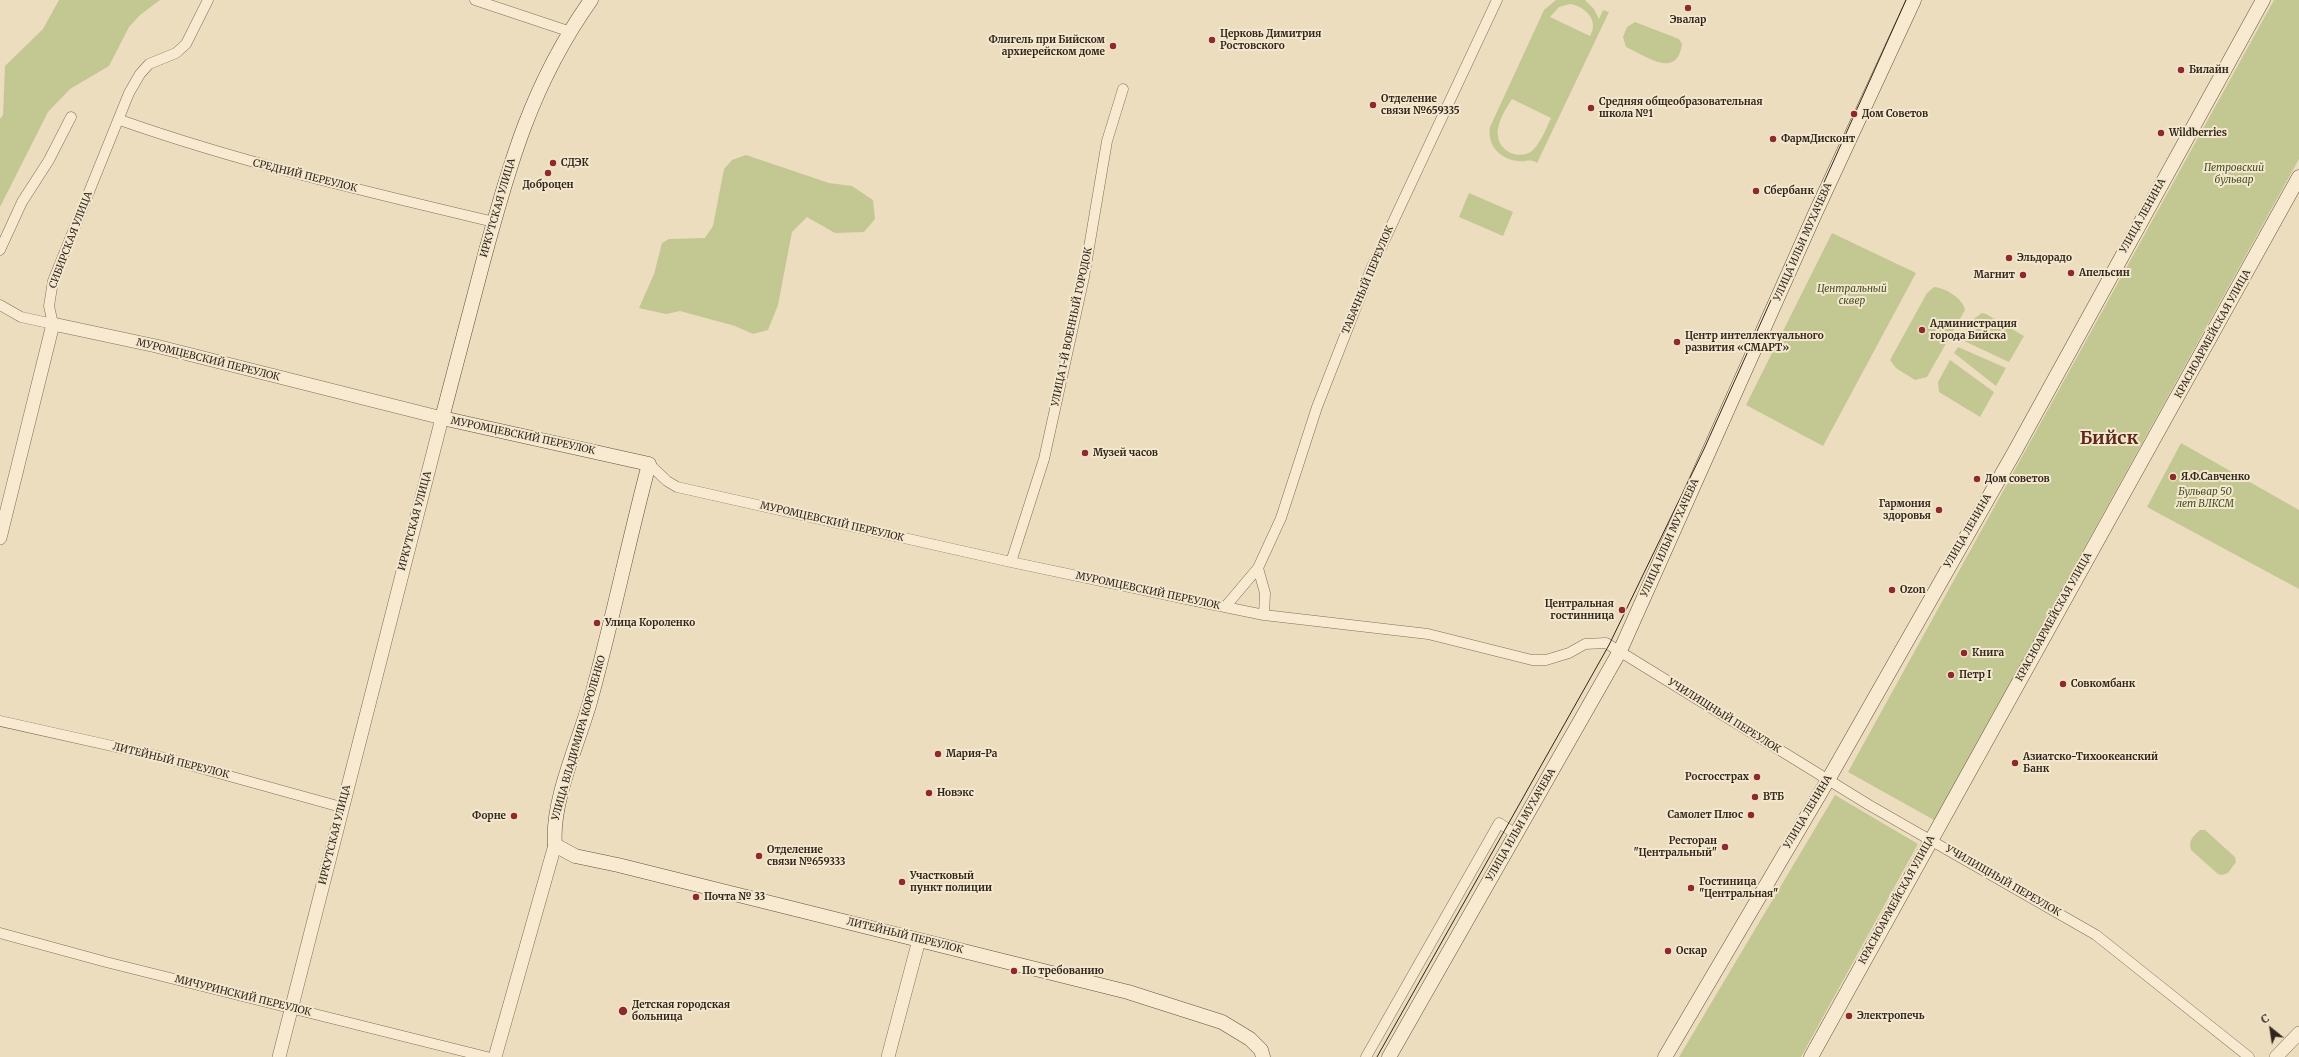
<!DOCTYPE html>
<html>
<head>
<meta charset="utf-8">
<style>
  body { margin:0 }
  #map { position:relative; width:2299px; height:1057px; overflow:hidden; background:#ebddbe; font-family:Merriweather,serif }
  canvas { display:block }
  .north { position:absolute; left:2251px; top:1009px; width:40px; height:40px; -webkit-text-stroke:3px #f3e7cd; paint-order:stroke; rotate:330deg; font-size:11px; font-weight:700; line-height:16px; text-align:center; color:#32261c }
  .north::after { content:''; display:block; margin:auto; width:14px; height:18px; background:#32261c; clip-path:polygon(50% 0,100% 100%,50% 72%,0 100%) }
</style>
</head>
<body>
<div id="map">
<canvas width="2299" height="1057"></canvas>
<div class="north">С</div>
</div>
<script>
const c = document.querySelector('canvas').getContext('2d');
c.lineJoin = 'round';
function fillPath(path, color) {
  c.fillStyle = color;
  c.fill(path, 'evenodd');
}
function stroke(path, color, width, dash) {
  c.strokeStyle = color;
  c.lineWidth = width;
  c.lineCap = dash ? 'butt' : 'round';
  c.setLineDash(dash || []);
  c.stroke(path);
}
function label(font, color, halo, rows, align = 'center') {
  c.font = font + ' Merriweather,serif';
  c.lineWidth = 4;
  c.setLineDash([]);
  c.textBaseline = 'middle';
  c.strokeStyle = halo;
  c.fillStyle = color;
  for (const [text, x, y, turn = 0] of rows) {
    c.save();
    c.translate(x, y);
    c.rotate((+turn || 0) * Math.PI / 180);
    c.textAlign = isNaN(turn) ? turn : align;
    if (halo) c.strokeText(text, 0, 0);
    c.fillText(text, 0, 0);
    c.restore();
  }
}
fillPath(new Path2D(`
  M59 0H160L140 15 129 27 109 66 70 89 48 112 0 207V119L3 115 5 66 43 29Z
  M1556 0H1585L1594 9 1599 19 1603 10 1609 12 1537 163C1530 158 1527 162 1519 161 1500 160 1487 145 1490 127L1544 10ZM1570 4C1584 6 1600 20 1590 36L1550 17 1559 7ZM1512 99 1551 118C1546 128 1542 141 1533 150 1521 161 1499 152 1498 136 1496 124 1506 108 1512 99Z
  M2274 0H2299V159L1934 820 1848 772Z
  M1635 22 1679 39 1682 44C1677 80 1646 56 1626 47L1623 37 1627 27Z
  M746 155 829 183 852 186 873 200 875 219 864 232 835 233 807 217 792 232 778 305 768 330 753 334 735 326 680 311 666 314 639 308 654 274 662 243 669 239 705 238 713 226 724 169 732 160Z
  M1469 193 1513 212 1503 236 1459 217Z
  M1832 233 1916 273 1823 446 1746 405Z
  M1934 287C1945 288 1963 298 1965 310L1927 377 1915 380 1896 368 1890 360 1927 293Z
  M1982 313 1986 314 2024 336 2009 362 1962 340 1971 321Z
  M1958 347 2006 368 1996 386 1954 353Z
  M1950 360 1994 392 1980 417 1939 392 1938 382Z
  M2181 443 2299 510V589L2147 507Z
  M1835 795 1918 844 1801 1057H1679Z
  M2200 830H2205L2235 857 2236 862 2228 873 2222 875 2218 874 2191 850C2188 841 2193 836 2200 830Z`), '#c3c893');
const minor = new Path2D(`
  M475 0 568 31
  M120 120C242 163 368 192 494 222
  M0 250 22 202 49 160 71 117
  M0 305 21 317 53 324 49 306 53 281 129 93 140 74 149 64 176 53 186 44 208 0
  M649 464 667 481 677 487 1011 562 1215 605 1264 615 1428 634 1532 660H1546L1569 653 1585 644 1606 643 1869 805 2096 935 2249 1057
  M1011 562 1044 459 1084 277 1107 141 1123 89
  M1258 568 1281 518 1317 407 1371 269 1497 0
  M1225 607 1258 568 1265 593 1264 615
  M0 721 157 756 341 807
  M0 933 106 962 487 1057
  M1366 1057 1499 823 1516 834`);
const tertiary = new Path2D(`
  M0 538 53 324 156 346 442 418 279 1057
  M495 1057 555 845
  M888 1057 919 940
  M2276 1057 2299 1033`);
const secondary = new Path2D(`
  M591 0C532 83 509 165 483 262 469 314 456 366 442 418L649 464C628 543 612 623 590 702 578 744 551 802 555 845L575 856 618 865 1128 992 1222 1022 1250 1039 1261 1050 1263 1057
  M1389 1057 1620 651 1814 216 1914 0
  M1665 1057 1828 780 2015 451 2263 0
  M1811 1057 2299 177`);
stroke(minor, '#826d57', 11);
stroke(tertiary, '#826d57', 14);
stroke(secondary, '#644f3b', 15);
stroke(minor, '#f7ead0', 10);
stroke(tertiary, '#f7ead0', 13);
stroke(secondary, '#f7ead0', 14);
stroke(new Path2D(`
  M1377 1057 1609 645 1704 449 1906 0`), '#32261c', 1);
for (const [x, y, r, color] of [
  [1688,8,4,"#8e2a2d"],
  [1212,40,4,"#8e2a2d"],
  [1113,46,4,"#8e2a2d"],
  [2181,70,4,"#8e2a2d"],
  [1373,105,4,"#8e2a2d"],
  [1591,108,4,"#8e2a2d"],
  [1854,114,4,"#8e2a2d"],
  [2161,133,4,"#8e2a2d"],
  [1773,139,4,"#8e2a2d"],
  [553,163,4,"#8e2a2d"],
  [548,173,4,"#8e2a2d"],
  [1756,191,4,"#8e2a2d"],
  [2009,258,4,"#8e2a2d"],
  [2071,273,4,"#8e2a2d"],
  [2023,275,4,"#8e2a2d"],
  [1922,330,4,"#8e2a2d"],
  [1677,342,4,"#8e2a2d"],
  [1085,453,4,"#8e2a2d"],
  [2173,477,4,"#8e2a2d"],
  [1977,479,4,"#8e2a2d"],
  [1939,510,4,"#8e2a2d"],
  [1892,590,4,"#8e2a2d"],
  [1622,610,4,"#8e2a2d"],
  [597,623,4,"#8e2a2d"],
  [1964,653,4,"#8e2a2d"],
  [1951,675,4,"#8e2a2d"],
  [2063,684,4,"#8e2a2d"],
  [938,754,4,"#8e2a2d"],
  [2015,763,4,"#8e2a2d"],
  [1757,777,4,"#8e2a2d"],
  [929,793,4,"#8e2a2d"],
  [1755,797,4,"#8e2a2d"],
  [1751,815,4,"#8e2a2d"],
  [514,816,4,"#8e2a2d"],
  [1725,847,4,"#8e2a2d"],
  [759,856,4,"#8e2a2d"],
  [902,882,4,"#8e2a2d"],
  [1691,888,4,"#8e2a2d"],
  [696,897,4,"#8e2a2d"],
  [1668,951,4,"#8e2a2d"],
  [1014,971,4,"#8e2a2d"],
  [623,1011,5,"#8e2a2d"],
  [1849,1016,4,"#8e2a2d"]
]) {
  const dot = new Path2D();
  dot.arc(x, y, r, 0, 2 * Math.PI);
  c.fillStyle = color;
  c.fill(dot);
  stroke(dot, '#f3e7cd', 1.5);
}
label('bold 10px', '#32261c', '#f3e7cd', [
  ["Эвалар",1688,20,"center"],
  ["Церковь Димитрия",1220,34],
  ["Ростовского",1220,46],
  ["Флигель при Бийском",1105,40,"right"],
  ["архиерейском доме",1105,52,"right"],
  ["Билайн",2189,70],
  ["Отделение",1381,99],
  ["связи №659335",1381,111],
  ["Средняя общеобразовательная",1599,102],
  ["школа №1",1599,114],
  ["Дом Советов",1862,114],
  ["Wildberries",2169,133],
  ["ФармДисконт",1781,139],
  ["СДЭК",561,163],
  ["Доброцен",548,185,"center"],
  ["Сбербанк",1764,191],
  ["Эльдорадо",2017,258],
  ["Апельсин",2079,273],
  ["Магнит",2015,275,"right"],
  ["Администрация",1930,324],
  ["города Бийска",1930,336],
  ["Центр интеллектуального",1685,336],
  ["развития «СМАРТ»",1685,348],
  ["Музей часов",1093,453],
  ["Я.Ф.Савченко",2181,477],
  ["Дом советов",1985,479],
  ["Гармония",1931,504,"right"],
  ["здоровья",1931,516,"right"],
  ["Ozon",1900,590],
  ["Центральная",1614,604,"right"],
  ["гостинница",1614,616,"right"],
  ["Улица Короленко",605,623],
  ["Книга",1972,653],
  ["Петр I",1959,675],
  ["Совкомбанк",2071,684],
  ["Мария-Ра",946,754],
  ["Азиатско-Тихоокеанский",2023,757],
  ["Банк",2023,769],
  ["Росгосстрах",1749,777,"right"],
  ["Новэкс",937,793],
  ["ВТБ",1763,797],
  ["Самолет Плюс",1743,815,"right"],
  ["Форне",506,816,"right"],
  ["Ресторан",1717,841,"right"],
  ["\"Центральный\"",1717,853,"right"],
  ["Отделение",767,850],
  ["связи №659333",767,862],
  ["Участковый",910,876],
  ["пункт полиции",910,888],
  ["Гостиница",1699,882],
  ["\"Центральная\"",1699,894],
  ["Почта № 33",704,897],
  ["Оскар",1676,951],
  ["По требованию",1022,971],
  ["Детская городская",632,1005],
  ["больница",632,1017],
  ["Электропечь",1857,1016]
], 'left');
label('italic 10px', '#444e23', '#f3e7cd', [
  ["Петровский",2234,168],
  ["бульвар",2234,180],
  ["Центральный",1852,289],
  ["сквер",1852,301],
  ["Бульвар 50",2205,492],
  ["лет ВЛКСМ",2205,504]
]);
label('10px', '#32261c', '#f3e7cd', [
  ["СРЕДНИЙ ПЕРЕУЛОК",305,176,14],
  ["ИРКУТСКАЯ УЛИЦА",498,208,-74],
  ["УЛИЦА ЛЕНИНА",2143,216,-61],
  ["СИБИРСКАЯ УЛИЦА",71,240,-69],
  ["УЛИЦА ИЛЬИ МУХАЧЕВА",1803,242,-66],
  ["ТАБАЧНЫЙ ПЕРЕУЛОК",1368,280,-67],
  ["УЛИЦА 1-Й ВОЕННЫЙ ГОРОДОК",1072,327,-78],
  ["КРАСНОАРМЕЙСКАЯ УЛИЦА",2213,334,-61],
  ["МУРОМЦЕВСКИЙ ПЕРЕУЛОК",208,360,14],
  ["МУРОМЦЕВСКИЙ ПЕРЕУЛОК",523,436,12],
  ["ИРКУТСКАЯ УЛИЦА",415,521,-75],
  ["МУРОМЦЕВСКИЙ ПЕРЕУЛОК",832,522,13],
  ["УЛИЦА ЛЕНИНА",1968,531,-60],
  ["УЛИЦА ИЛЬИ МУХАЧЕВА",1670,538,-66],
  ["МУРОМЦЕВСКИЙ ПЕРЕУЛОК",1148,591,12],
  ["КРАСНОАРМЕЙСКАЯ УЛИЦА",2054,617,-61],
  ["УЧИЛИЩНЫЙ ПЕРЕУЛОК",1724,716,32],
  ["УЛИЦА ВЛАДИМИРА КОРОЛЕНКО",579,738,-74],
  ["ЛИТЕЙНЫЙ ПЕРЕУЛОК",171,761,14],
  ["УЛИЦА ЛЕНИНА",1808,812,-59],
  ["УЛИЦА ИЛЬИ МУХАЧЕВА",1521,825,-60],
  ["ИРКУТСКАЯ УЛИЦА",335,835,-76],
  ["УЧИЛИЩНЫЙ ПЕРЕУЛОК",2003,881,30],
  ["КРАСНОАРМЕЙСКАЯ УЛИЦА",1897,900,-61],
  ["ЛИТЕЙНЫЙ ПЕРЕУЛОК",905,936,14],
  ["МИЧУРИНСКИЙ ПЕРЕУЛОК",243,996,14]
]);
label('bold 18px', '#5d291d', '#f3e7cd', [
  ["Бийск",2109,439]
]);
</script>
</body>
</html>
